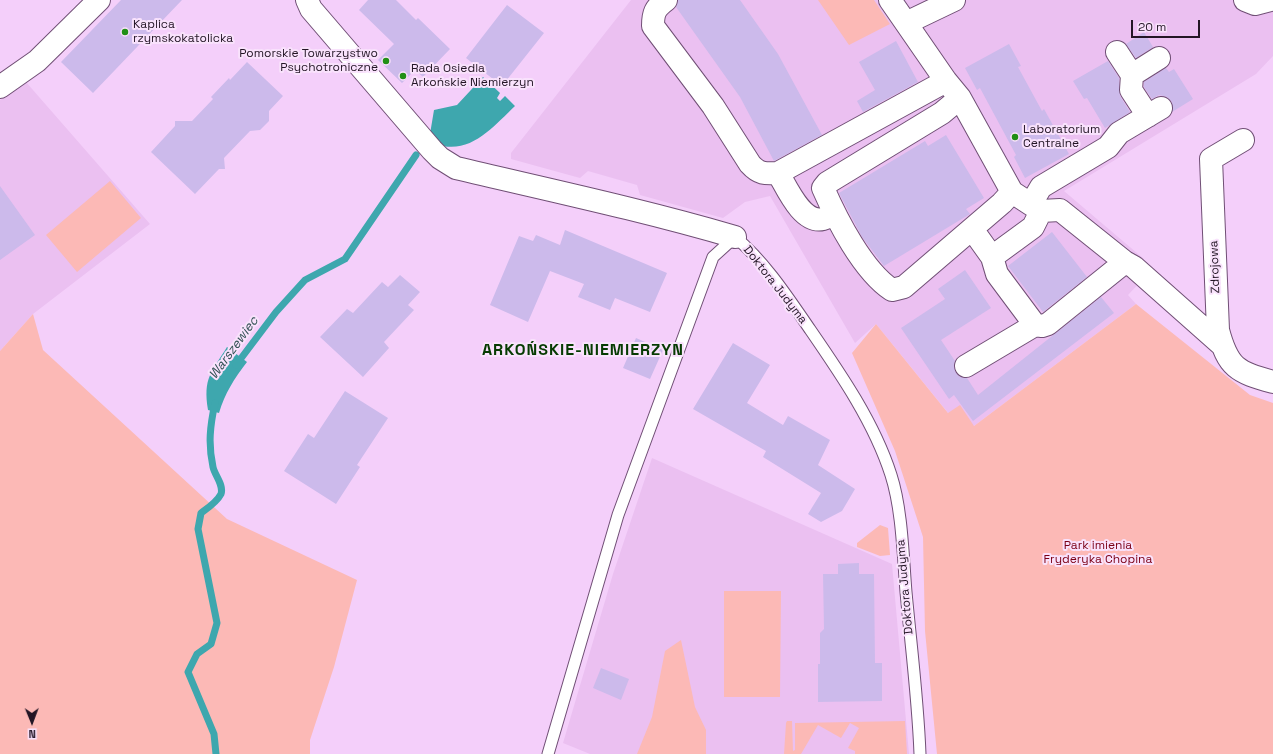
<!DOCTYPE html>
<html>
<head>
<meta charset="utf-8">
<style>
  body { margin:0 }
  #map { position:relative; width:1273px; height:754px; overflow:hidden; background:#f4cffa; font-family:"Space Grotesk",sans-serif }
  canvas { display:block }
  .north { position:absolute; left:12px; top:702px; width:40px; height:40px; -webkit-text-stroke:3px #f9e2fc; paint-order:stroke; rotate:179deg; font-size:11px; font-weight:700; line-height:16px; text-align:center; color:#231525 }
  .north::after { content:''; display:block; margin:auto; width:14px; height:18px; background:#231525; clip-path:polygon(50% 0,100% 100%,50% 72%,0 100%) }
  .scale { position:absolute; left:1131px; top:20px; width:69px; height:18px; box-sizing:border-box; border:2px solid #231525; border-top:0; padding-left:5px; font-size:12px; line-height:14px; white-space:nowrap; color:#231525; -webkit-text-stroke:3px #f9e2fc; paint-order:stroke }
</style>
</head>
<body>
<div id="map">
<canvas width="1273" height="754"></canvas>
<div class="north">N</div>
<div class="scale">20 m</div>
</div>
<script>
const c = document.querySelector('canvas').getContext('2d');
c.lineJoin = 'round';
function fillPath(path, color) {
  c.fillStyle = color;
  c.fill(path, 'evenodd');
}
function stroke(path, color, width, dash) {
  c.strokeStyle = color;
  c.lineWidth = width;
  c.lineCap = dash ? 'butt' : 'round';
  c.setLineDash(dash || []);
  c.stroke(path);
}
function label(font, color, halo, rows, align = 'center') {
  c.font = font + ' "Space Grotesk",sans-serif';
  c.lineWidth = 4;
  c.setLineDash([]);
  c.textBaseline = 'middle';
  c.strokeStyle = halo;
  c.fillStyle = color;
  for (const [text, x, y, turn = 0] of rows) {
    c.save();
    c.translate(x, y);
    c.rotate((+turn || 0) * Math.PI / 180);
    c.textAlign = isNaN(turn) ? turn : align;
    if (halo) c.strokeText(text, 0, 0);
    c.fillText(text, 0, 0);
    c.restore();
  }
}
fillPath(new Path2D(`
  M631 0H1273V56L1256 74 1064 191 1144 259 1134 267 1144 278 1128 295 1136 304 974 426 949 414 876 324 855 343 770 196 745 202 723 218 640 195 637 185 588 171 580 178 511 159V153Z
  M26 82 150 224 33 314 0 351V100Z
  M652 458 892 564 909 754H590L563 743 613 574Z`), '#ebc0f1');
fillPath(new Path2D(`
  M818 0H874L890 24 849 45Z
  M110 181 141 218 77 272 46 235Z
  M1136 304 1250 395 1273 403V754H937L925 631 923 537 895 451 852 353 876 324 948 413 960 405 974 426Z
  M33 314 43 350 227 519 357 580 334 667 310 740V754H0V351Z
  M880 525 888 528 890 555 880 556 857 547V543Z
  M724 591H781L780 697H724Z
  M681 640 695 707 706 730V754H637L652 717 665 651Z
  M787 721H792L793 751 795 750V723L905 721 907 754H855V751L848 748 859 728 850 723 841 738 818 725 801 754H784L786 723Z`), '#fcb9b6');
fillPath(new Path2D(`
  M483 77 500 93 497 98 500 101 505 96 515 106C495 125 473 152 443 146L440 142 437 143 430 134 434 110 457 105Z
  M227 347 247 362C234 379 225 393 219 413L208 410C203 378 211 373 227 347Z`), '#3ea7ae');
stroke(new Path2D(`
  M236 365 276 312 305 280 345 259 416 155
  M215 403C210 426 208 444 213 467 215 476 224 485 221 494 217 502 208 508 201 513L198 529 217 623 211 644 197 654 188 672 214 734 216 754`), '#3ea7ae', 7);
fillPath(new Path2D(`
  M121 0H182L93 93 61 62Z
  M368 0H396L416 20 418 18 450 49 423 77 415 70 402 83 378 60 394 44 359 10Z
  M678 0H740L778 54 822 135 774 161 740 97 676 7Z
  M507 5 544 33 502 86 466 58Z
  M1144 32 1153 47 1136 58 1126 44Z
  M896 41 918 82 863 112 857 101 875 90 859 62Z
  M1009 44 1021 66 1018 67 1042 111 1044 109 1069 154 1025 178 1014 157 1016 155 980 88 977 90 965 68Z
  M1108 61 1119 78 1120 96 1130 112 1105 128 1087 98 1084 99 1073 81Z
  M247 62 283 96 269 111V121L260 130 250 131 224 158 225 169H219L195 194 151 152 175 126V121H192L213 99 211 97 229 78 230 80Z
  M1166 68 1169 72 1174 69 1193 99 1172 112V102L1167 97 1159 95 1152 99 1144 87V82Z
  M946 135 984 198 966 209 970 214 884 266 862 237 839 193 925 141 928 146Z
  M0 186 35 235 0 260Z
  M565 230 667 273 650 312 615 298 610 310 578 297 584 284 550 271 528 322 490 305 519 236 533 241 536 235 560 245Z
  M1052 232 1087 277 1043 312 1008 266Z
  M965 270 991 308 941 340 955 361 954 367 956 373 960 377 967 378 978 395 1101 297 1114 313 973 421 954 395 949 399 901 328 945 299 938 289Z
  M400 275 420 292 408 305 414 310 384 342 389 348 363 377 320 337 347 309 353 313 382 282 388 287Z
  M636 338 663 350 650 379 623 368Z
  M733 343 770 365 747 403 783 425 788 416 830 440 818 465 855 489 842 511 821 522 808 514 821 493 763 457 766 451 693 409Z
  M345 391 388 418 357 465 360 467 336 504 284 471 308 434 314 438Z
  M859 563V574H874L875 663H882V701L818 702V664H820V633L824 629 823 574H838V564Z
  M601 668 629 679 621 700 593 688Z`), '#ccbaeb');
const lane = new Path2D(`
  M548 754 618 515 713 257 735 237C764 261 787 296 809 328 840 373 874 422 891 475 902 509 903 555 906 592 911 646 918 700 920 754`);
const street = new Path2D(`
  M307 0 311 9 432 150 440 158 456 168C549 190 643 210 735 237
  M666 0C655 8 653 13 653 26L713 106 750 164C759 174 765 174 778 173 787 188 802 224 823 219 827 218 831 216 835 214
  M890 0 946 81 960 98 1012 192 1041 211 1060 210 1125 262
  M1245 0 1255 4 1271 0
  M906 23 954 0
  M1117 52 1132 75
  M0 87 37 61 99 0
  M960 98 942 113 827 183 823 188C837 220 863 271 892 290L904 287 1002 203 1012 192
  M1148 116 1131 90 1132 75 1159 58
  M1243 140 1211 159 1218 330C1228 368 1237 372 1273 382
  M778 173 946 81
  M1031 204 1041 187 1108 147 1119 133 1161 108
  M972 229 992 257 1033 227 1041 211
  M992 257 997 274 1035 325 1042 326 1048 324 1125 262 1134 267 1222 345
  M966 366 1035 325`);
stroke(lane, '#704f75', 13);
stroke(street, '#704f75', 24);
stroke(lane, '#fff', 11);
stroke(street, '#fff', 22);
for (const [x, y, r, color] of [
  [125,32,4,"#208f15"],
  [386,61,4,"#208f15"],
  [403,76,4,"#208f15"],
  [1015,137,4,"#208f15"]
]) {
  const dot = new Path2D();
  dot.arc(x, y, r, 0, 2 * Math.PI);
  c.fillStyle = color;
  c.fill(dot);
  stroke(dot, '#f9e2fc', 1.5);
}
label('12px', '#231525', '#f9e2fc', [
  ["Kaplica",133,25],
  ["rzymskokatolicka",133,39],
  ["Pomorskie Towarzystwo",378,54,"right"],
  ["Psychotroniczne",378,68,"right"],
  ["Rada Osiedla",411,69],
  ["Arkońskie Niemierzyn",411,83],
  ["Laboratorium",1023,130],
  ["Centralne",1023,144]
], 'left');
label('12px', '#231525', '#f9e2fc', [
  ["Zdrojowa",1215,267,-92],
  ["Doktora Judyma",775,285,52],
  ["Doktora Judyma",905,587,-95]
]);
label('12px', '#7b0016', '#f9e2fc', [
  ["Park imienia",1098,546],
  ["Fryderyka Chopina",1098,560]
]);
label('italic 13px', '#315053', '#f9e2fc', [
  ["Warszewiec",234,348,-54]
]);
c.letterSpacing = '1px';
label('bold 16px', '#063b02', '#f9e2fc', [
  ["ARKOŃSKIE-NIEMIERZYN",583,351]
]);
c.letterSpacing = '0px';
</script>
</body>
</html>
